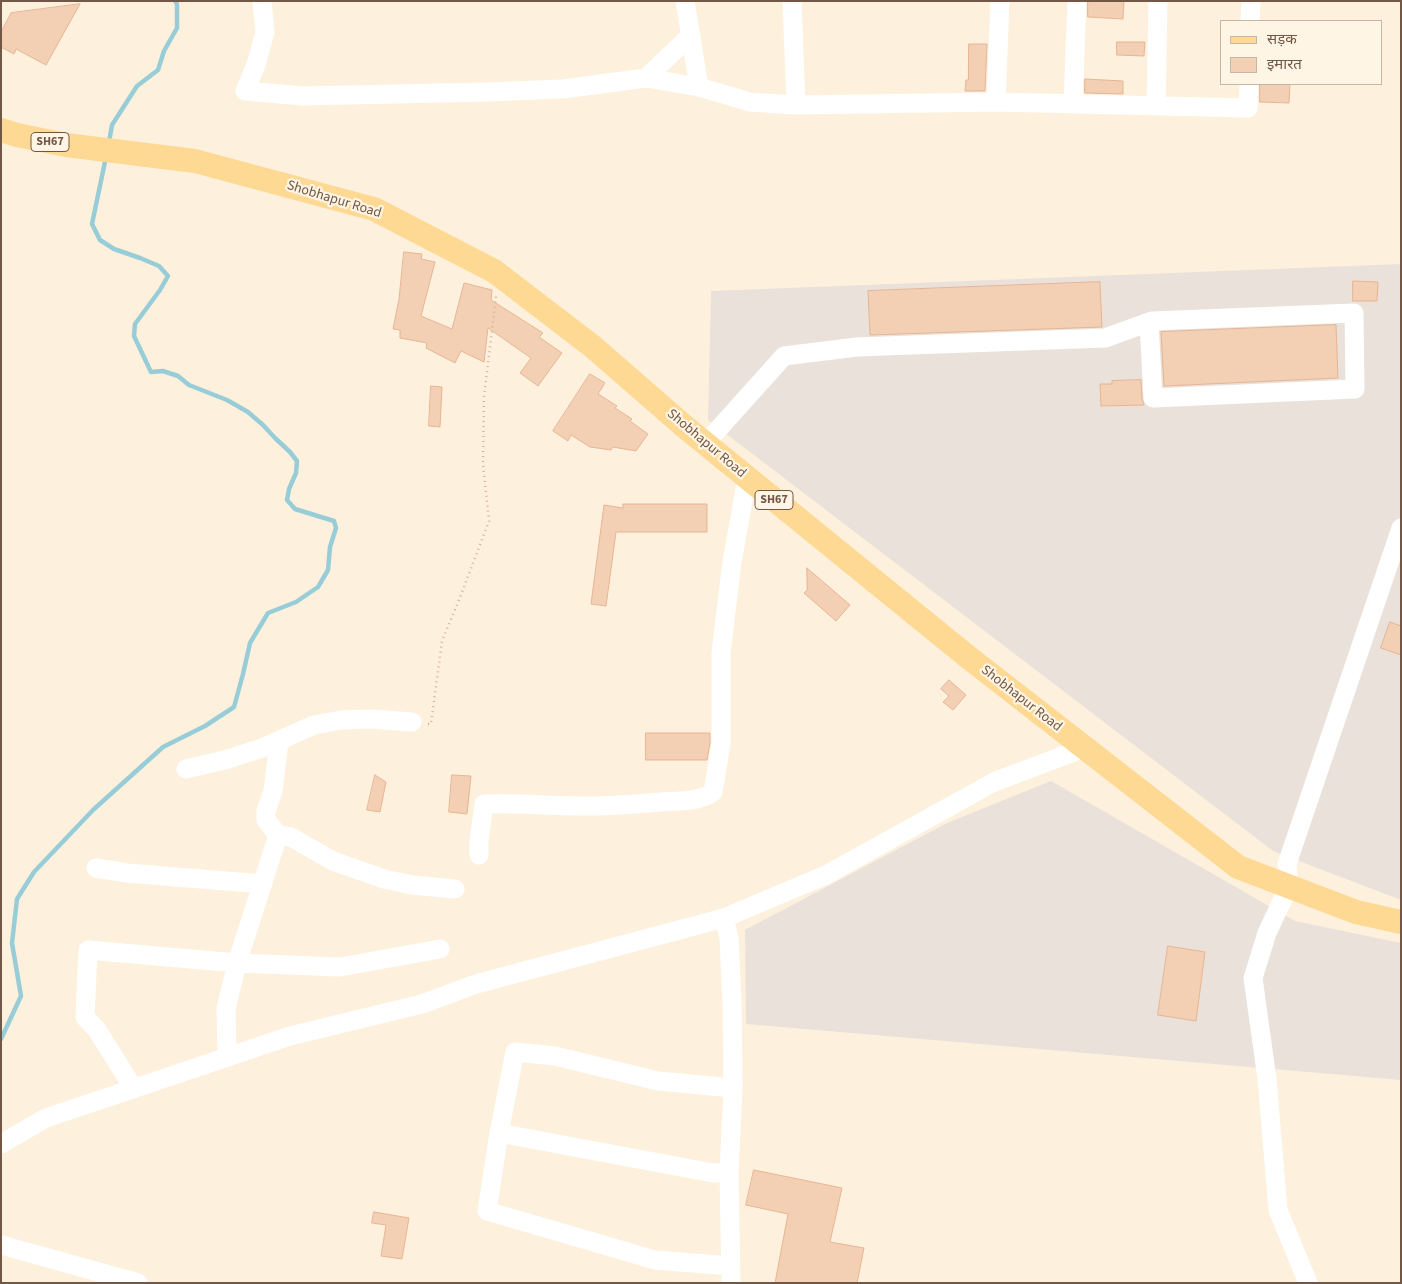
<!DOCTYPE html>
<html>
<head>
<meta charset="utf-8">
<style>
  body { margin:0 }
  #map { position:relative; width:1402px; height:1284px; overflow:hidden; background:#fdf1dd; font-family:"Source Sans 3","Noto Sans Devanagari",sans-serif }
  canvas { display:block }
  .frame { position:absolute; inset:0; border:2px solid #735746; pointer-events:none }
  .legend { position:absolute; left:1220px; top:20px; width:162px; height:65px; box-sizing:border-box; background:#fff5e4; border:1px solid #c7b6a5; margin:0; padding:6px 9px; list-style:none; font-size:15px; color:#735746 }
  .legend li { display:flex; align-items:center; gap:10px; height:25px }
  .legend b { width:25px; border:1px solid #c7b6a5 }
</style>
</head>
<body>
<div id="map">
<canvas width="1402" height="1284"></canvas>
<div class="frame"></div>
<ul class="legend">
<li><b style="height:6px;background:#fed993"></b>सड़क</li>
<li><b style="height:14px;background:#f3cfb4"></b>इमारत</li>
</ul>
</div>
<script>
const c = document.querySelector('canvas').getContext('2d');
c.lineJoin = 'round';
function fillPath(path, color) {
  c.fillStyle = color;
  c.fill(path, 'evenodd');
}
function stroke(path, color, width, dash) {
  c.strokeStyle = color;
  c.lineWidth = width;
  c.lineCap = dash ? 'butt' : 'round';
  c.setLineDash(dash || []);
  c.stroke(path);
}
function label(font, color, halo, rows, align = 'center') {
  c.font = font + ' "Source Sans 3",sans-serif';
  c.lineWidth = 4.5;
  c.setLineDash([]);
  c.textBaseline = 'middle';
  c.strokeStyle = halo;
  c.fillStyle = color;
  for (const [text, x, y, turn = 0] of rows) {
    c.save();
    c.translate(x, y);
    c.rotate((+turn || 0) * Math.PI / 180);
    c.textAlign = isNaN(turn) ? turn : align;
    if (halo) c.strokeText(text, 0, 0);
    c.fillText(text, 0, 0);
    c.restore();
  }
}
fillPath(new Path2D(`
  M1401 264V900L1273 851 708 420 711 291Z
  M1051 781 1295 921 1401 943V1080L746 1024 745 930 947 823Z`), '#eae2da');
stroke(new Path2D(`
  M109 142 112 125 137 86 158 70 164 51 177 28V4L175 1
  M1 1039 21 996 12 943 17 899 34 872 93 810 163 747 205 726 234 707 243 674 250 643 268 613 296 602 318 587 328 570 330 547 336 528 334 521 295 509 287 500 289 489 296 473 297 461 290 452 275 438 263 425 248 412 227 400 189 385 178 376 163 371 151 372 134 336 135 324 160 290 168 276 159 266 140 258 114 249 100 240 92 224 106 157`), '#98cdd8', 4.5);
const building = new Path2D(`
  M1088 1H1124L1123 19 1088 17Z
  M80 4 46 65 16 49 14 54 1 47V32L11 13Z
  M1117 42H1145L1144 56 1117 55Z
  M969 44H987L985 91H965L966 80H968Z
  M1085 79 1123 81V94L1085 93Z
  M1260 84H1290L1289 103 1260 102Z
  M404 252 422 254 421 259 435 262 421 316 452 329 464 283 492 290 491 300 543 333 539 337 562 353 538 386 520 373 531 358 488 328 484 362 461 351 455 363 426 348 427 343 400 338V330L393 329 399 299Z
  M1353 281 1378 282 1377 301H1353Z
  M1100 282 1102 327 870 335 868 291Z
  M1336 325 1338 378 1164 386 1161 332Z
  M590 374 605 383 598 394 617 406 615 408 632 419 630 421 648 434 636 451 613 447 611 450 590 447 571 435 568 441 553 431Z
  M1141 380 1142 399 1144 405 1101 406 1100 384H1112V381Z
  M431 386 442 387 440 427 429 426Z
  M623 504H707V532H616L606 606 591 604 604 505 623 508Z
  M807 568 850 605 836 621 804 593 807 590Z
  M1390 622 1401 626V655L1381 648Z
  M949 680 966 695 953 710 943 702 949 696 941 689Z
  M646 733H710V743L707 760H646Z
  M375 775 386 782 380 812 367 810Z
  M452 775 471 776 467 814 449 812Z
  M1168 946 1205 952 1196 1021 1158 1015Z
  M754 1170 842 1188 830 1242 864 1248 857 1283H775L788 1214 746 1205Z
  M374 1212 409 1218 402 1259 381 1256 386 1225 372 1223Z`);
fillPath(building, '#f3cfb4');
stroke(building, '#e6b594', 1);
stroke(new Path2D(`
  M428 724H431L442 641 459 600 489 521 483 464 484 397 496 296`), '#d7b298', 2.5, [1, 4]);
stroke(new Path2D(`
  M262 1 265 32 256 65 245 91 303 96 486 92 563 89 646 78 699 87
  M685 1 699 87 750 102 796 105 996 102 1248 108 1249 84
  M792 1 796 105
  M1250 21 1251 1
  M646 78 691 35
  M996 102 1000 1
  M1073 104 1077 1
  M1156 106 1158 1
  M705 444 784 356 857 347 1105 338 1152 321 1354 313 1355 389 1153 398 1149 322
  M279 741 273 791 266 811V820L278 835 291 837 333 861 384 879 412 885 455 889
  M186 769 228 759 262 748 314 725 341 720 371 719 412 722
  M479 855V841L484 804C519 803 553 806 588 806 612 806 637 804 661 802 678 801 700 802 713 792L721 744V653L732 562 747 478
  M96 868 127 873 263 884
  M724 918 729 938 732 1003 733 1088 729 1172 731 1283
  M227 1056 226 1009 237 963 278 835
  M134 1089 97 1030 85 1017 88 950 237 963 340 967 440 949
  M499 1133 713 1173 729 1172
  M1 1144 46 1118 290 1036 422 1004 476 984 724 918 826 875 994 782 1084 748
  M1 1245 138 1283
  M731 1266 655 1260 487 1211 499 1133 515 1052 555 1056 658 1081 733 1088
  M1308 1283 1278 1210 1267 1079 1253 978 1267 933 1289 886 1287 864 1401 528`), '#fff', 19);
stroke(new Path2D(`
  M1 130 17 135 66 145 195 161 374 209 494 271 592 346 685 427 968 657 1238 867 1356 912 1401 922`), '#fed993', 24);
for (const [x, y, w] of [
  [50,142,38],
  [774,500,38]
]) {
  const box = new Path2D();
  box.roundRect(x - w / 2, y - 9.5, w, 19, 4);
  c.fillStyle = '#fff5e4';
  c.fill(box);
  stroke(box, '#735746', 1);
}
label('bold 12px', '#735746', null, [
  ["SH67",50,142],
  ["SH67",774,500]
]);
label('14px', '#735746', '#fff5e4', [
  ["Shobhapur Road",334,200,17],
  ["Shobhapur Road",706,444,40],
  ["Shobhapur Road",1021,699,38]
]);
</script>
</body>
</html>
